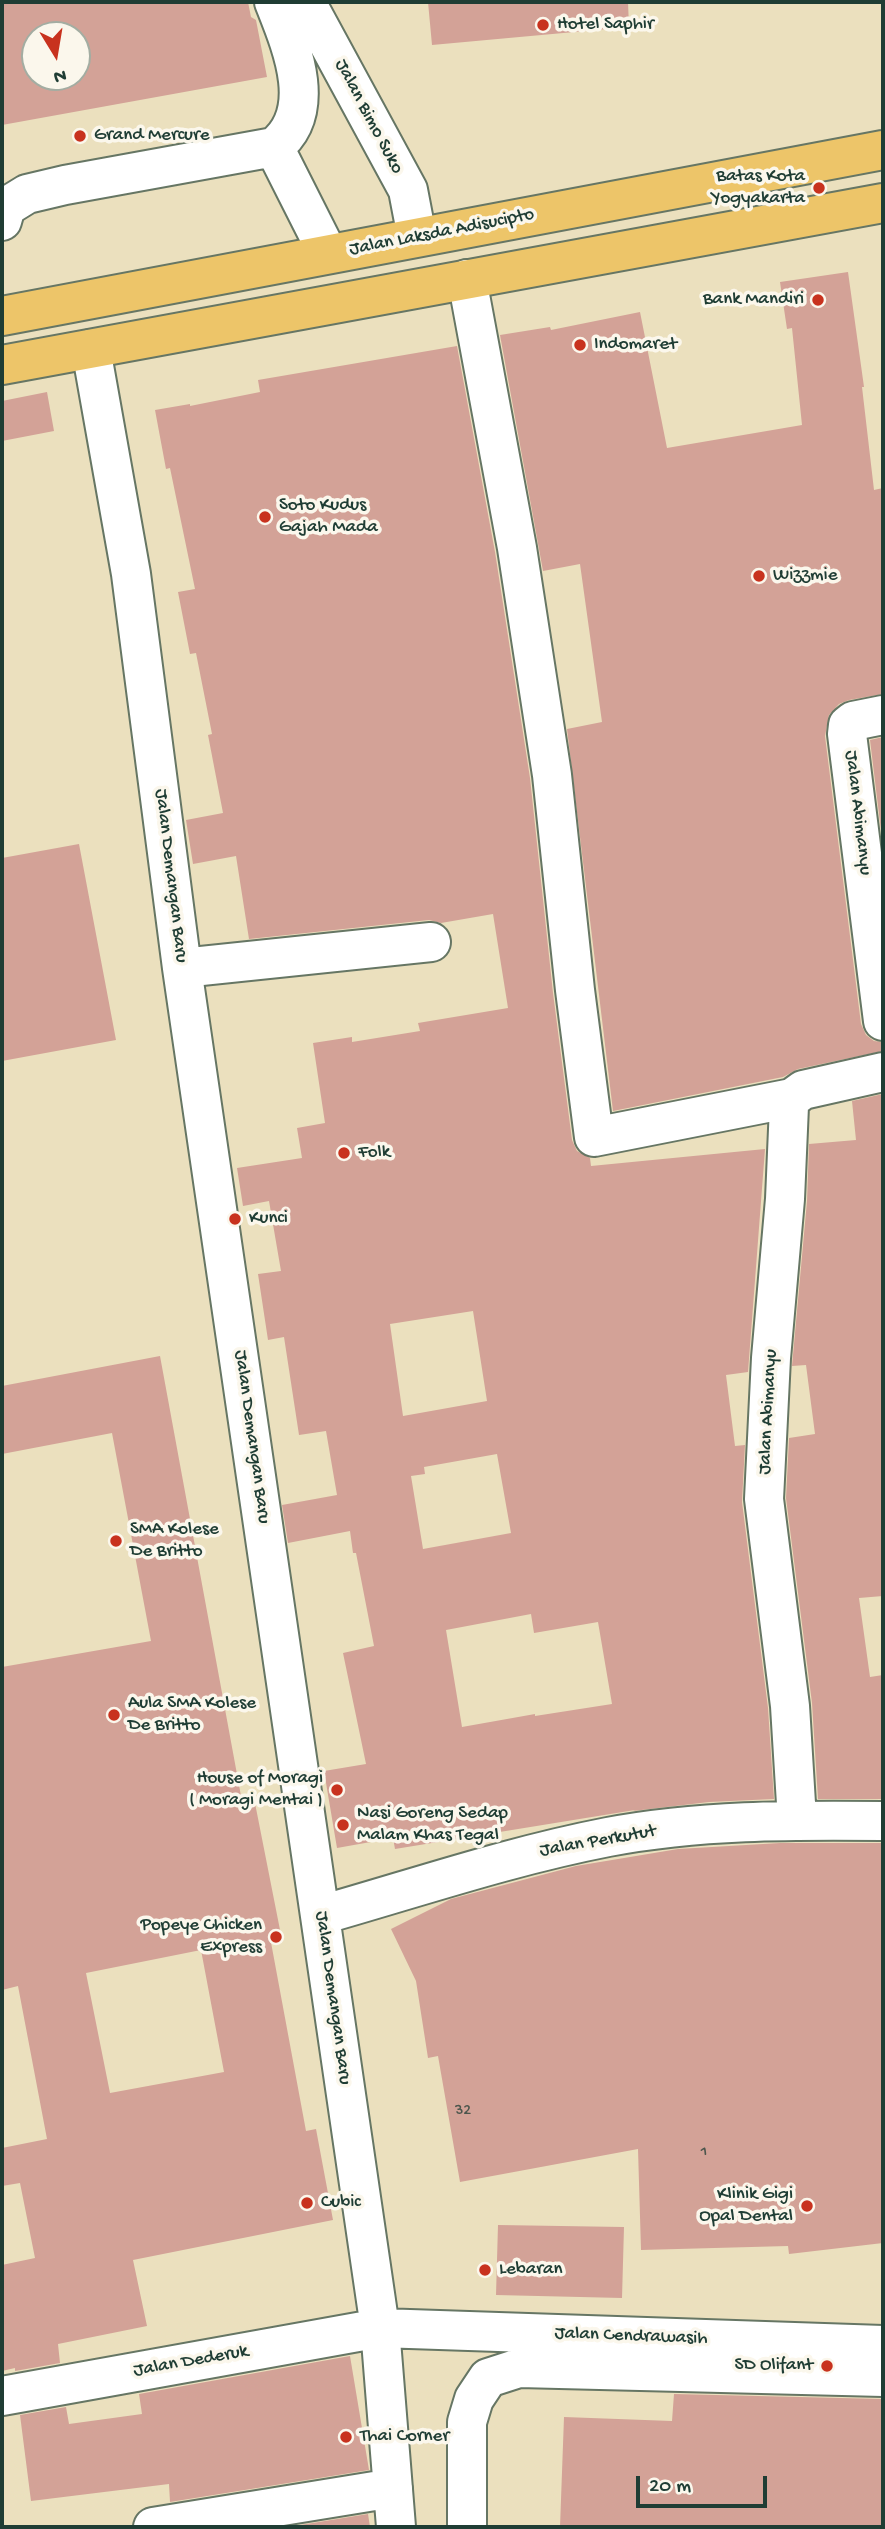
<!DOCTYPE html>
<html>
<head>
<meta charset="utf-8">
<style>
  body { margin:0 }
  #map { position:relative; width:885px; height:2529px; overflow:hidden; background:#ebe0be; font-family:"Gochi Hand",sans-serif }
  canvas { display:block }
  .frame { position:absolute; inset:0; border:4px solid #1f3d34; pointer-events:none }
  .north { position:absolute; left:21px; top:21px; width:70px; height:70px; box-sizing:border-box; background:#fbf7ec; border:2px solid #a3ada2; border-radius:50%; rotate:169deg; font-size:19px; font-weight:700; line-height:28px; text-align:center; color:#1f3d34 }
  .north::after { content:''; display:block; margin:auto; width:24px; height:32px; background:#c8321e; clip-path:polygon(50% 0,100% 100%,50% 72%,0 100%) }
  .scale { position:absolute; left:636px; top:2476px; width:131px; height:32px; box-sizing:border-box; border:4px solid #1f3d34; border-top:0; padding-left:9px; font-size:21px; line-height:24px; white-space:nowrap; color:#1f3d34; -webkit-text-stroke:5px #fbf7ec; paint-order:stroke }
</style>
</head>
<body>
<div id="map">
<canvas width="885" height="2529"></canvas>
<div class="frame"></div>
<div class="north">N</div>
<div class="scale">20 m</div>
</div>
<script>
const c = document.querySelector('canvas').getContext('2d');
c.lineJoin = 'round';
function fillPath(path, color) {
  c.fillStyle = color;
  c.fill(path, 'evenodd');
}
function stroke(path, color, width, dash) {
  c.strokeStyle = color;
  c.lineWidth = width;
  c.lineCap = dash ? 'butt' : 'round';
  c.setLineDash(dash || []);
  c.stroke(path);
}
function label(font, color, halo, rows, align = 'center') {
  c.font = font + ' "Gochi Hand",sans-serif';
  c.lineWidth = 7;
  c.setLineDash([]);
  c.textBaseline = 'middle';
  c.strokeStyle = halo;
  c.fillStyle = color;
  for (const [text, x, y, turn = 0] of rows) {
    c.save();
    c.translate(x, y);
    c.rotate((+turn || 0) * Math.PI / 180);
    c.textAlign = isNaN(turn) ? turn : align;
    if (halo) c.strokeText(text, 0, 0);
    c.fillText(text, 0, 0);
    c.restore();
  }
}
fillPath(new Path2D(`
  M2 2H248L251 17 256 20 267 77 2 125ZM35 35H77V77H35Z
  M428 2H628L629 27 432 45Z
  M848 272 864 387H862L874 490 883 488V694L849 700 839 704 829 715 825 736 861 1024 866 1035 874 1041 883 1042V1051L798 1069 783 1077 613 1111 567 729 602 722 580 564 543 571 500 335 550 327 551 330 640 312 667 448 802 425 792 328 787 329 780 282Z
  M457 346 495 552 530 778 553 993 572 1140 577 1151 590 1158 591 1166 765 1149 748 1372 726 1375 735 1446 745 1445 742 1502 768 1708 774 1799 709 1802 633 1811 635 1810 395 1849 393 1838 337 1848 324 1771 366 1764 343 1653 374 1646 356 1553H353L350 1531 288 1543 282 1505 337 1495 326 1431 299 1435 284 1337 268 1340 258 1274 281 1271 269 1201 243 1206 237 1168 302 1158 297 1128 325 1123 313 1043 352 1037V1042L420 1031 418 1023 508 1008 493 914 441 923 429 920 249 939 236 856 193 864 186 820 223 813 208 735 212 734 196 653 190 654 178 592 195 589 170 468 166 469 155 410 190 404V406L260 392 258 380ZM473 1311 487 1401 403 1416 390 1324ZM497 1454 511 1533 423 1549 411 1476 425 1474 424 1467ZM531 1614 534 1633 598 1622 612 1704 535 1716V1714L462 1727 446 1630Z
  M47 392 54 431 2 441V401Z
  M883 737V847L870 740Z
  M79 844 116 1040 2 1061V858Z
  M883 1094V1596L859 1598 870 1677 883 1675V1799H818L812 1703 786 1498 789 1438 815 1434 806 1365 792 1366 807 1201 809 1144 856 1140 852 1101Z
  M160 1356 241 1796 253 1793 281 1935 270 1937 306 2131 316 2129 333 2220 133 2260 147 2326 58 2344 60 2363 15 2371V2368L2 2371V2265L35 2258 20 2183 2 2186V2148L47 2139 18 1986 2 1990V1667L151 1641 112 1433 2 1454V1386ZM201 1950 224 2072 110 2093 86 1973Z
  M780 1843H883V2243L789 2254 788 2246 641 2250 638 2149 460 2182 438 2056 428 2058 416 1981 391 1929 451 1899 576 1866 678 1849Z
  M498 2225 624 2227 622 2298 496 2295Z
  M350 2356 369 2470 170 2502 169 2484 31 2501 20 2415 66 2407 69 2424 142 2414 139 2394Z
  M674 2394 883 2399V2527H560L564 2417 672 2421Z
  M368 2514 370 2527H288Z`), '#d3a297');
const minor = new Path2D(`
  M274 2C291 45 320 112 274 147
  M306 2 408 190 417 237
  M2 221 6 207 27 194 65 185 274 147 328 254
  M467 279 517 548 552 775 575 990 594 1137 792 1098
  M91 349 131 574 182 968 380 2328 396 2527
  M883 715 853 721 848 725 847 734 883 1021
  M182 968 431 942
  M797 1820 790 1706 764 1499 771 1358 785 1199 789 1106 792 1098 803 1090 883 1072
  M321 1915C416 1888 510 1856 608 1837 698 1820 791 1820 883 1821
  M2 2396 380 2328 883 2345
  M153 2527 393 2488
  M467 2527V2422L474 2399 488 2378 519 2368 883 2377`);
const major = new Path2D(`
  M2 316 883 150
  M2 365 883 203`);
stroke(minor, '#667664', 42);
stroke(major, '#667664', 42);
stroke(minor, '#fff', 38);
stroke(major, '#edc569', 38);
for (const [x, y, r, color] of [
  [543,25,7,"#c8321e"],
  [80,136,7,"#c8321e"],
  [819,188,7,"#c8321e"],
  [818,300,7,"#c8321e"],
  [580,345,7,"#c8321e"],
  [265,517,7,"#c8321e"],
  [759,576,7,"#c8321e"],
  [344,1153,7,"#c8321e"],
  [235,1219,7,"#c8321e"],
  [116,1541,7,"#c8321e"],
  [114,1715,7,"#c8321e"],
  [337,1790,7,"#c8321e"],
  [343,1825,7,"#c8321e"],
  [276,1937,7,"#c8321e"],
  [307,2203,7,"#c8321e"],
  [807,2206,7,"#c8321e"],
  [485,2270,7,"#c8321e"],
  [827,2366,7,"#c8321e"],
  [346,2437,7,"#c8321e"]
]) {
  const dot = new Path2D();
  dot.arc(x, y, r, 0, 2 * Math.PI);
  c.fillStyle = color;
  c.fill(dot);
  stroke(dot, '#fbf7ec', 2.5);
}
label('16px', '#4c564d', null, [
  ["32",463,2112],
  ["1",704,2153]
]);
label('19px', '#1f3d34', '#fbf7ec', [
  ["Hotel Saphir",557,25],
  ["Grand Mercure",94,136],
  ["Batas Kota",805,177,"right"],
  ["Yogyakarta",805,199,"right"],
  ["Bank Mandiri",804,300,"right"],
  ["Indomaret",594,345],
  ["Soto Kudus",279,506],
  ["Gajah Mada",279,528],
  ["Wizzmie",773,576],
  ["Folk",358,1153],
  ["Kunci",249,1219],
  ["SMA Kolese",130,1530],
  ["De Britto",130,1552],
  ["Aula SMA Kolese",128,1704],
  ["De Britto",128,1726],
  ["House of Moragi",323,1779,"right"],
  ["( Moragi Mentai )",323,1801,"right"],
  ["Nasi Goreng Sedap",357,1814],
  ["Malam Khas Tegal",357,1836],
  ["Popeye Chicken",262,1926,"right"],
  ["Express",262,1948,"right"],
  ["Klinik Gigi",793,2195,"right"],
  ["Opal Dental",793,2217,"right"],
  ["Cubic",321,2203],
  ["Lebaran",499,2270],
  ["SD Olifant",813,2366,"right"],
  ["Thai Corner",360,2437]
], 'left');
label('19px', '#1f3d34', '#fbf7ec', [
  ["Jalan Bimo Suko",368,117,62],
  ["Jalan Laksda Adisucipto",442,233,-11],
  ["Jalan Abimanyu",857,813,83],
  ["Jalan Demangan Baru",170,876,83],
  ["Jalan Abimanyu",769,1412,-87],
  ["Jalan Demangan Baru",251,1437,82],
  ["Jalan Perkutut",598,1842,-10],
  ["Jalan Demangan Baru",332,1998,82],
  ["Jalan Cendrawasih",631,2337,2],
  ["Jalan Dederuk",191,2362,-10]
]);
</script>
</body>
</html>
